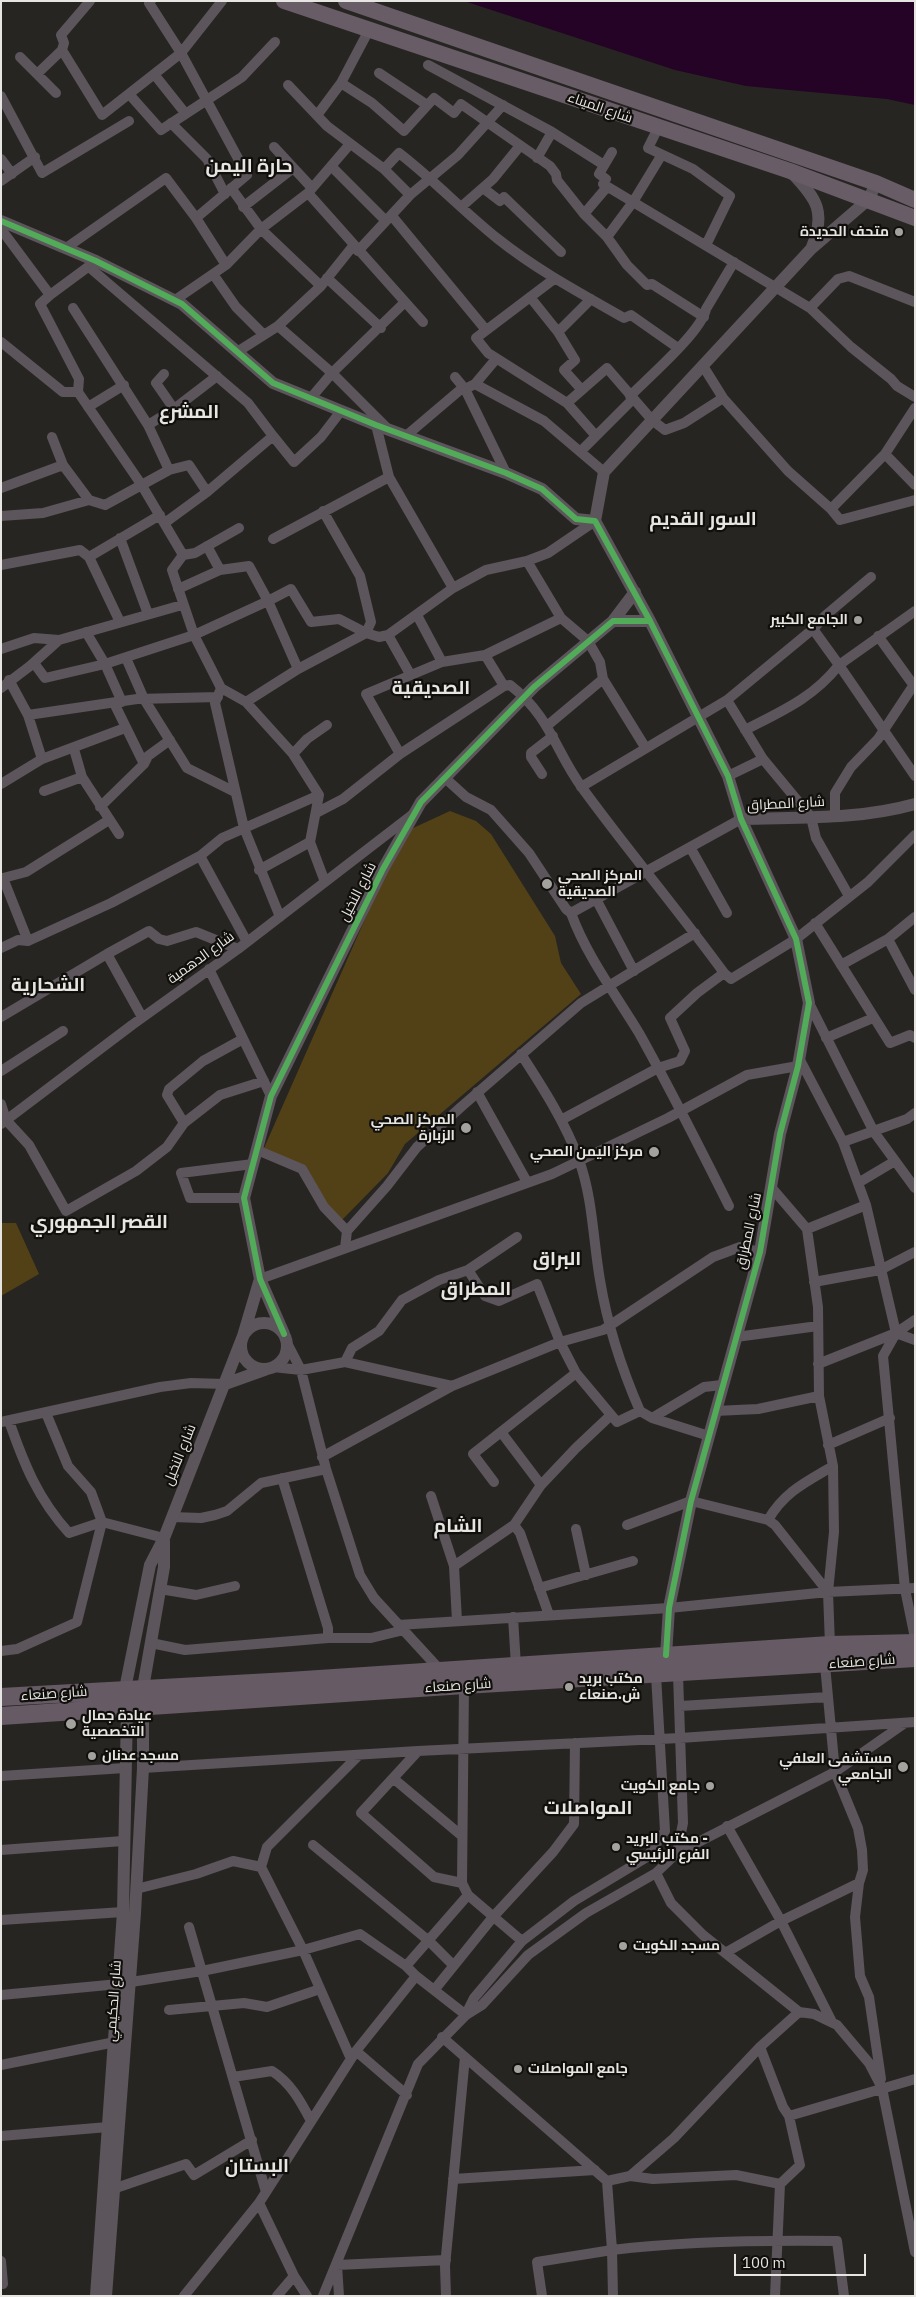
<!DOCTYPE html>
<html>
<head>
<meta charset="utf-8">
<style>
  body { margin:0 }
  #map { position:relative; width:916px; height:2297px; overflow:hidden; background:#272521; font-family:"IBM Plex Sans",sans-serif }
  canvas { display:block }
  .frame { position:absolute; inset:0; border:2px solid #e7e5e1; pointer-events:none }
  .scale { position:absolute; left:734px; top:2254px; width:132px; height:22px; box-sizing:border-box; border:2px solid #e7e5e1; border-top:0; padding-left:6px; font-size:15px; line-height:18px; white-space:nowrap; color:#e7e5e1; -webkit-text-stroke:4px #110f0c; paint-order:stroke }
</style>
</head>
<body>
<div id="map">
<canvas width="916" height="2297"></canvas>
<div class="frame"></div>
<div class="scale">100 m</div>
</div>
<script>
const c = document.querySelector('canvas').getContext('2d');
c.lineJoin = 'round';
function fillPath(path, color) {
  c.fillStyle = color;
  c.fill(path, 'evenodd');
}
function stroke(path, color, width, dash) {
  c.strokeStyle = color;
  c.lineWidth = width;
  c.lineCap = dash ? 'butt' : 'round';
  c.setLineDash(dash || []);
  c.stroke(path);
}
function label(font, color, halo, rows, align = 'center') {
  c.font = font + ' "IBM Plex Sans",Cairo,sans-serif';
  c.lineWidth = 4.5;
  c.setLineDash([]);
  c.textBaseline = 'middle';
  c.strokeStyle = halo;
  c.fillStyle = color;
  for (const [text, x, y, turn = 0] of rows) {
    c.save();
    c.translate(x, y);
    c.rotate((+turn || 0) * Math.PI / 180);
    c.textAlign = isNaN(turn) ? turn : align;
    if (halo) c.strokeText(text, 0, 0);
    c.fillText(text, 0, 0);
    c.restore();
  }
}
fillPath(new Path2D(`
  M450 811 476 821 491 834 555 936 561 963 581 994 405 1144 388 1173 343 1219 329 1218 303 1171 264 1148 388 867 411 829Z
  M1 1223H16L39 1274 1 1296Z`), '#524117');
fillPath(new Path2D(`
  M464 1H915V105L887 99 746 86 675 70Z`), '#240326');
stroke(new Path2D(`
  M151 1 149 3 181 53 247 175 196 218
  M62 50 64 43 61 35 90 1
  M20 57 56 93
  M428 65 552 132 604 165
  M379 73 427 105
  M37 74 62 50 102 115 181 53 222 1
  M154 74 185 113
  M341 83 372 103 404 131 434 98 454 113 461 104 550 166 556 174 557 180 584 214 607 237 627 265 647 285 652 284 704 317
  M288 85 327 126 384 169 410 195
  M129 94 161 130 242 77 275 42
  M1 96 42 173 129 121
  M318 114 341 83 369 30
  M171 123 207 159 225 194
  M658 128 648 148 693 169 730 196 706 245
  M274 147 312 188
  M612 152 599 174 606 179 603 184 810 308 851 347 891 379 897 386 915 397
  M537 158 552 132
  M1 159 12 174
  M331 166 386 221
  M384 169 399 153C434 180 463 211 498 239 537 270 580 293 624 318L631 315 678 348
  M1 181 35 157
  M231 188 261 229 321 286
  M483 188 500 201 504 197 561 252
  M308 193 423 322
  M243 207 292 169
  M461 207 493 179 519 147
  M584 214 607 187
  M392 216 486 330
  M1 229 50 295
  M607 237 633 202 661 156
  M66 248 166 178 196 218 226 265 175 300
  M358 251 410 195 458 155 503 105
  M96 261 50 295 40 304 79 379 78 392 141 484 183 555 172 570 194 635 221 688 246 702 298 669 366 633 379 637 388 635 453 588 486 570 527 561 548 553 595 521
  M226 265 261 229 308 193 350 144
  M89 267 248 403 273 436
  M213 274 236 307 264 335
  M327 278 381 328
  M554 279 476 338 488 353 567 403 596 436 581 451
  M530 297 558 332 575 360 564 370 581 389
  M73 308 148 425 169 470
  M810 308 838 279 849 276 915 302
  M278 326 332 373 386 427
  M558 332 591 299
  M1 342 63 392H78
  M237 352 278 326 321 286 353 246
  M703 366 723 398 788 471 831 509
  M164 374 156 383 174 409
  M455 377 465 389 475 384 496 359
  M475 384 544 421 604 472
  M630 396C648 378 702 331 706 309L734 262
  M310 399 332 373 405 302
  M567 403 607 368 652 420 665 430 684 423 723 398
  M88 407 124 385
  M915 408 885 454 915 485
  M148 425 174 409 217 376
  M376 425 389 477 453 588
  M407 435 460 390 465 389 506 473
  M596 436 633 399
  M52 437 63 465 89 500
  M885 454 831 509 840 520 915 500
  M1 488 63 465
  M1 516 43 513 89 500 105 505 169 470 189 465 207 492 273 436 294 462 321 437 341 411
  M166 522 207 492
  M120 538 148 614
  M273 539 389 477
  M207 546 220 570
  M183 555 195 553 239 528
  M89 557 160 515
  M527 561 561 618 588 641 600 662 603 679 645 747
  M1 565 80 550 89 557 120 622
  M178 589 220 570 249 566 268 601 291 589 311 622 339 619 366 633 371 622 360 576 323 511
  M417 615 442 662
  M813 629 839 665 915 611
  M86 632 105 664 122 702
  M388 635 410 674
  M878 636 912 683
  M1 649 34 638 59 640 182 605
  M485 655 504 686
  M126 658 144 699 187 768 235 792
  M34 663 45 678 105 664 194 635 268 601 298 669
  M9 680 28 715 137 699 218 697
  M1 688 30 666 59 640
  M221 688 215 703 244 828 280 917
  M727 700 763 759 811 817 816 838 849 896
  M246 702 293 754 319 795 310 842 325 882
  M114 703 144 764
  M28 715 42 759
  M548 725 603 679
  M745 730C782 711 813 698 839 665L915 776
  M74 749 82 777 119 834
  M293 754 307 739 327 725
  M400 754 366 694 442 662 485 655 561 618
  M542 774 531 757V753L553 736
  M728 776 763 759
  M445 778 466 797 491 810 529 853 566 909 571 913 741 819
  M1 784 42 759 125 728
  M581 787 727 700 813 629 826 615 871 577
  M44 791 82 777
  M100 807 144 764 148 756 170 740
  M316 813 343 799 400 754 504 686 510 685C551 717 555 751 583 789 629 852 679 911 724 973L731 979 796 939 868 882 915 835
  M835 816V793L851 767 878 739 915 683
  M690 847 727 913
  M200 856 247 942
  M259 870 310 842
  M1 878H3L28 941
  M3 878 26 872 109 820
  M596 899 634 971
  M571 913C586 955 616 995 639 1033 671 1090 700 1148 729 1206
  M815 923 890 1043 910 1035 915 1038
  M888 939 915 990
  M1 948 18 940 28 941 111 903 200 856 222 838 319 795
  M107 954 149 931 159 939 167 941 196 932 238 949
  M841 965 888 939 915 917
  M209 969 271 1096
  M809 1003 874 1132 915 1188
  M1 1017 107 954 142 1017
  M826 1038 873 1018
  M521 1054C543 1088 565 1122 579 1160 593 1199 593 1240 600 1280 607 1323 623 1372 640 1411
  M799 1058 843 1142 866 1205 896 1333 883 1356 905 1589 915 1638
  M1 1071 63 1031
  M477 1092 527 1182
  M1 1104 6 1120 29 1145 66 1211 136 1171 167 1147 184 1123 220 1095 264 1081
  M561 1120 658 1068 680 1061 685 1051 670 1018 697 993 724 973
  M184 1123 167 1095 169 1089 203 1061 243 1039
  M1 1124 132 1025 238 949 412 815
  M843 1142 907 1119 915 1113
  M257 1150 302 1169 324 1207 347 1231
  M858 1183 895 1161
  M771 1187 807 1229 818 1307 819 1396 833 1466 834 1532 828 1592 830 1645
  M244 1198H190L181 1173 253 1164
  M807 1229 866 1205
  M345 1248 347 1231 387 1186 417 1147 461 1107 581 1003 695 933
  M468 1270 485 1296 499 1301 537 1284 560 1342 576 1373 617 1422 640 1411 652 1418 704 1387 722 1385
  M260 1279 552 1174 668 1118 747 1075 798 1066
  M814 1282 880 1270 915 1252
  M896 1333 915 1340
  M736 1337 818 1326
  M286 1341 301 1370 326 1469 360 1575 374 1598 441 1671
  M345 1362 352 1348 379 1331 402 1300 439 1280 468 1270 517 1237
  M818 1364 896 1333 915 1320
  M273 1367 301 1370 345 1362 452 1386
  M715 1411 758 1409 819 1396
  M652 1418 709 1436
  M9 1421C24 1464 38 1499 69 1533L102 1522 164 1538
  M1 1422 160 1387 191 1383 225 1384
  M501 1432 541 1485
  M828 1445 890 1418
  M322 1457 452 1386 560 1342 603 1330 713 1257 740 1247 760 1252
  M282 1478 328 1628V1638
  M494 1482 473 1454 576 1373
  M431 1496 454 1566 457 1621
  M172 1517 201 1518 215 1515 227 1511 261 1483 326 1469
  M768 1520C784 1492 806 1482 833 1466
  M514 1525 520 1533 549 1615
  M627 1525 691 1501 768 1520 775 1525 828 1592
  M576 1529 586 1575
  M454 1566 514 1525 541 1485 576 1448 611 1415
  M539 1588 633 1561
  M160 1589 196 1595 235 1586
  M513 1617 516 1666
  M398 1625 669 1608 828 1592 915 1588
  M151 1643 185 1650 328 1638H371L404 1630
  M1 1651 17 1649 77 1622 102 1522 91 1492 68 1466 46 1413
  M464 1685 462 1883 468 1895 522 1941
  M680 1706 828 1697
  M418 1751 361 1813 434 1877 462 1883
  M143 1768 418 1751 680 1738 915 1722
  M1 1776 125 1768
  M394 1779 462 1836
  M727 1826 781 1921 831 2020
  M313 1845 429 1941 453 1965
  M1 1850 123 1841
  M677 1853 835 1772 905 1723
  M656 1873 671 1903 703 1935 799 2012 814 2014 837 2025 869 2063 882 2088 915 2252
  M859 1883 855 1917 860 1976 869 1997 881 2079
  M136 1889 196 1874 233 1861 261 1867
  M1 1920 123 1912
  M189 1927 266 2192
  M725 1953 781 1921 859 1883 863 1870 862 1850 858 1828 835 1772 825 1665
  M406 1966 468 1895
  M131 1982 202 1971 303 1950 261 1867 267 1847 359 1755
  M435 1989 493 1917 553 1852 574 1824 575 1743
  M1 1995 119 1984
  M169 2010 244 2003 267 2007 320 1989
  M466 2014 474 1998 522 1941 574 1901 647 1857 665 1831 656 1675
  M442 2037 607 2181 630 2176 674 2138 760 2047 799 2012
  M760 2047 783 2107 789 2116 915 2079
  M356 2051 416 1976 466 2015
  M351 2059 303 1950 360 1934 406 1966 416 1976
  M1 2065 115 2042
  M233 2077 272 2071C291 2083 301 2102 311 2121
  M1 2136 108 2127
  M630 2176 653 2179 736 2175 780 2184
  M453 2179 595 2170
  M116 2188 186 2164 194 2175 252 2140
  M259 2203 356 2051 407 2095
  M1 2261 3 2284
  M184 2296 259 2203 294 2276 307 2296
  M277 2296 294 2276
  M323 2296 418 2064 466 2015 482 2005 528 1955 586 1913 656 1873 677 1853 683 1823 678 1674
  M339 2296 337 2265 446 2260
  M446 2296 445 2266 465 2057
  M542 2296 537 2262 612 2250 607 2181
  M613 2296 612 2250C686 2241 762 2240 837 2241L844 2296
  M775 2296 780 2184 800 2165 789 2116`), '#5c555c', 10);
stroke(new Path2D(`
  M792 173C817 199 826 212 812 247
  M1 221 96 261 182 304 273 383 376 425 506 473 542 489 576 519 595 521 650 621 728 776 741 819 796 939 809 1003 798 1066 780 1134 760 1252 691 1501 669 1608 666 1655
  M595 521 604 472 811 249 869 199 876 183
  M613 621 635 592
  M741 819C799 817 858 820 915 804
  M241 1346a23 23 0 1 1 46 0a23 23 0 1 1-46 0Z
  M284 1334 260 1279 244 1198 271 1096 383 869 421 802 534 687 613 621H650
  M225 1384 267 1369
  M143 1688 164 1567V1541
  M125 1689 150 1565 164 1538 243 1336 260 1279
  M96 2296 123 1912 127 1709
  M106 2296 135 1913 143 1768V1707`), '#5c555c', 12);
stroke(new Path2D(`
  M284 1 790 171 915 218
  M346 1 876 183 915 200`), '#685c67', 16);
stroke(new Path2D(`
  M1 1697 289 1681 830 1645 915 1643
  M1 1716 464 1685 915 1658`), '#665a64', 18);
stroke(new Path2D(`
  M1 221 96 261 182 304 273 383 376 425 506 473 542 489 576 519 595 521 650 621 728 776 741 819 796 939 809 1003 798 1066 780 1134 760 1252 691 1501 669 1608 666 1655
  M284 1334 260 1279 244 1198 271 1096 383 869 421 802 534 687 613 621H650`), '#51ab58', 6);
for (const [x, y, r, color] of [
  [899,232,5,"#a4a29e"],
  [858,620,5,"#a4a29e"],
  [547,884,6,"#a4a29e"],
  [466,1128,6,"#a4a29e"],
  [654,1152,6,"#a4a29e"],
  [569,1687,5,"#a4a29e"],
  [71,1724,6,"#a4a29e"],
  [92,1756,5,"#a4a29e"],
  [903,1767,6,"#a4a29e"],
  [710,1786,5,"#a4a29e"],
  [616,1847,5,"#a4a29e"],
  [623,1946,5,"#a4a29e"],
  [518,2069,5,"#a4a29e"]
]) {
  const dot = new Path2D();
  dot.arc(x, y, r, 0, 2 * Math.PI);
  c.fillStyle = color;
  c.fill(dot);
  stroke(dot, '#110f0c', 2);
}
label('14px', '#e7e5e1', '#110f0c', [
  ["شارع الميناء",600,108,19],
  ["شارع المطراق",786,804,-3],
  ["شارع النخيل",358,892,-63],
  ["شارع الدهمية",201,958,-36],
  ["شارع المطراق",749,1231,-78],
  ["شارع النخيل",180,1455,-68],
  ["شارع صنعاء",862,1662,-4],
  ["شارع صنعاء",458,1686,-4],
  ["شارع صنعاء",54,1694,-4],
  ["شارع الحكيمي",114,2001,-86]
]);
label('bold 14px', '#e7e5e1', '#110f0c', [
  ["متحف الحديدة",889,232,"right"],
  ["الجامع الكبير",848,620,"right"],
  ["المركز الصحي",558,876],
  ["الصديقية",558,892],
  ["المركز الصحي",455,1120,"right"],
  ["الزبارة",455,1136,"right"],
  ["مركز اليمن الصحي",643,1152,"right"],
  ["مكتب بريد",579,1679],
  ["ش.صنعاء",579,1695],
  ["عيادة جمال",82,1716],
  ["التخصصية",82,1732],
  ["مسجد عدنان",102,1756],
  ["مستشفى العلفي",892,1759,"right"],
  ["الجامعي",892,1775,"right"],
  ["جامع الكويت",700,1786,"right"],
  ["مكتب البريد -",626,1839],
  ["الفرع الرئيسي",626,1855],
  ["مسجد الكويت",633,1946],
  ["جامع المواصلات",528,2069]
], 'left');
label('bold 19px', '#e7e5e1', '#110f0c', [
  ["حارة اليمن",249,167],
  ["المشرع",189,413],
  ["السور القديم",703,520],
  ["الصديقية",431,689],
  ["الشحارية",48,986],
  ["القصر الجمهوري",99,1223],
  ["البراق",557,1260],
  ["المطراق",476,1290],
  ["الشام",458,1527],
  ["المواصلات",588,1809],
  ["البستان",257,2167]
]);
</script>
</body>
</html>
